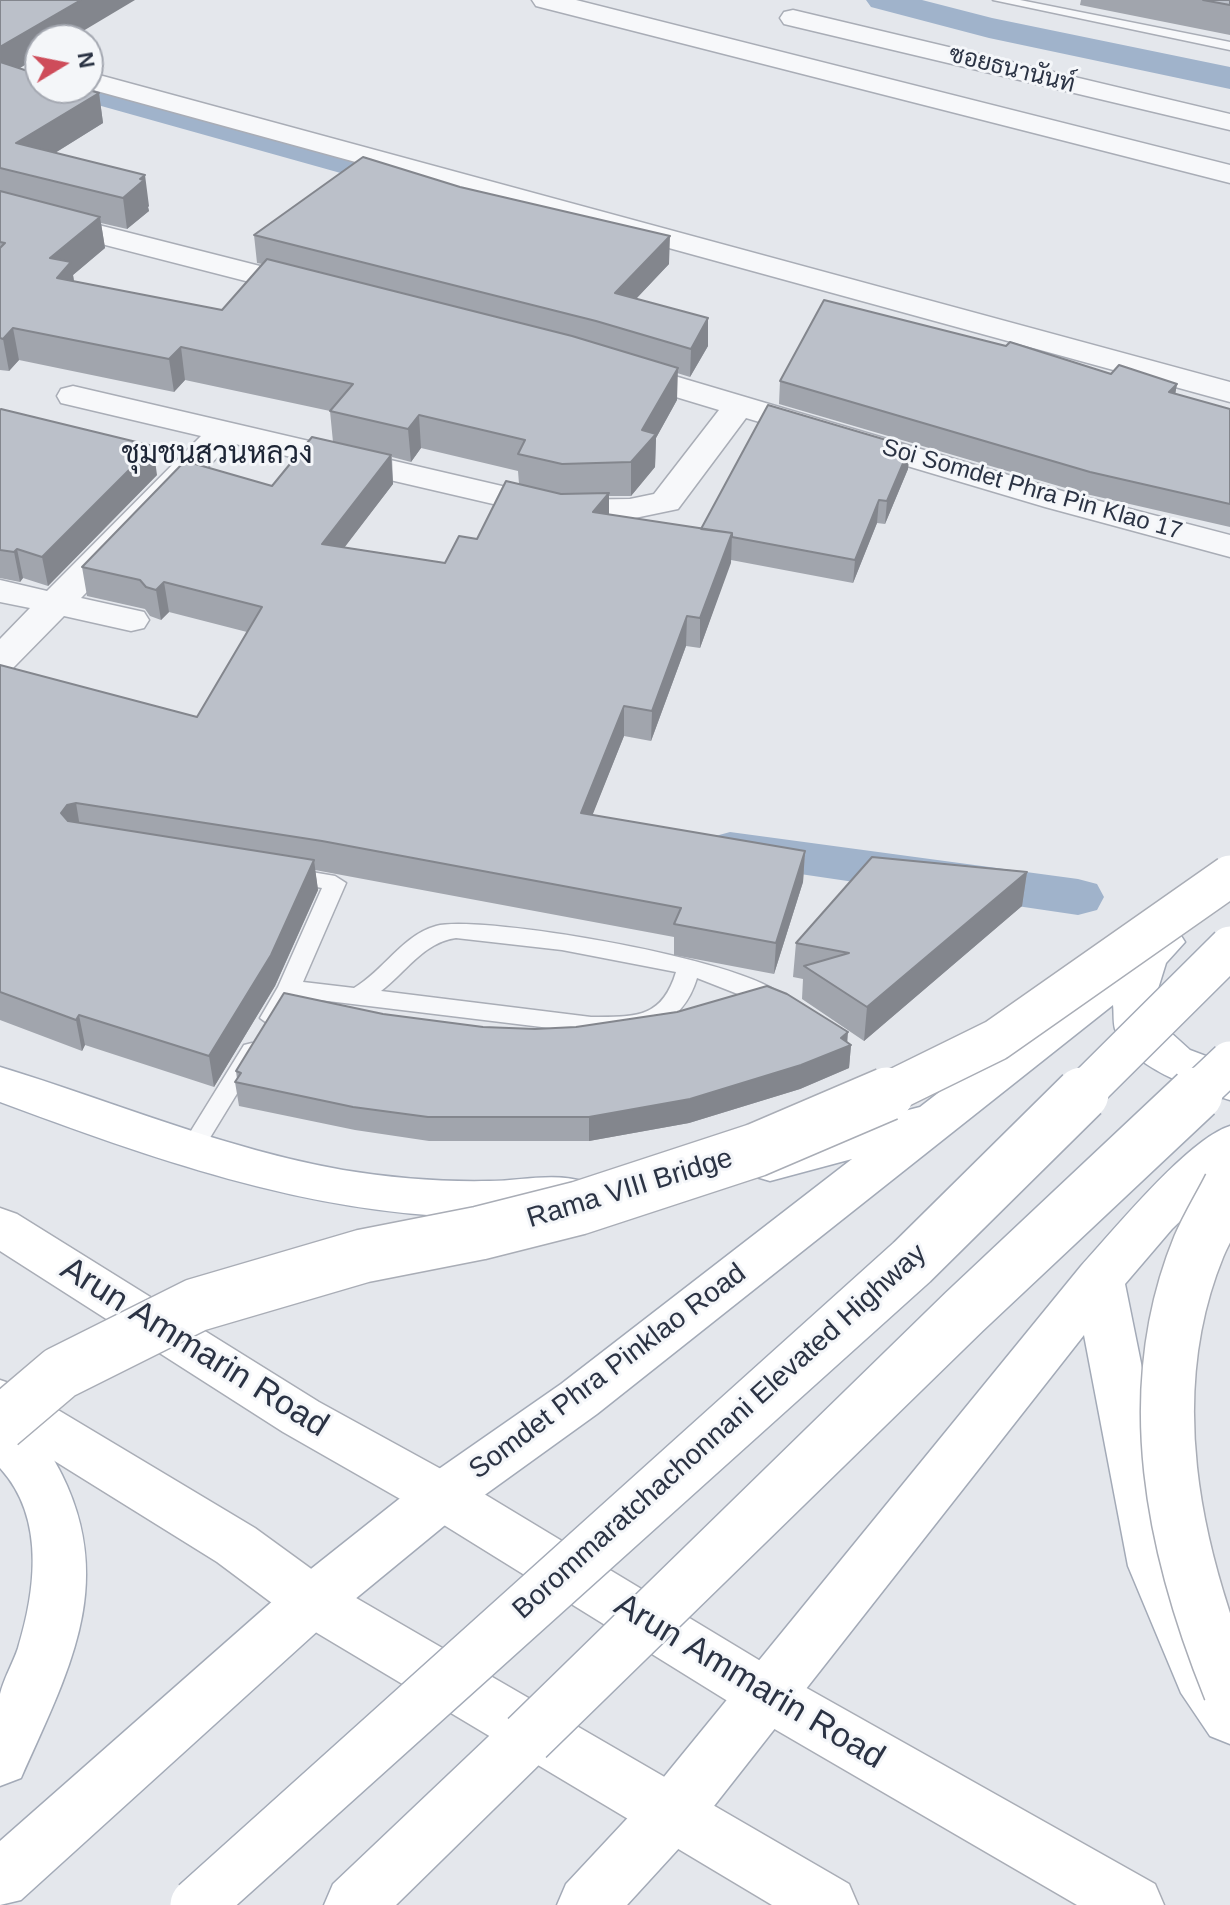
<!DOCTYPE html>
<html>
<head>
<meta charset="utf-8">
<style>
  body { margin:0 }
  #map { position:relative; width:1230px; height:1905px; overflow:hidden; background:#e4e7ec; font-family:Arial,sans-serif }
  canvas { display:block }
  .north { position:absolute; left:24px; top:24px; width:80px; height:80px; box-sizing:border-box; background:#f4f6f9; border:2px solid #a4a8b1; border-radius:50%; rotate:80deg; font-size:22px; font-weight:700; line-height:32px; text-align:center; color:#2b3344 }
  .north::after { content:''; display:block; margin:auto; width:28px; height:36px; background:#ce4c5a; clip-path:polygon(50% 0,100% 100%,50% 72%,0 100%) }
</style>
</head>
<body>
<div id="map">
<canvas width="1230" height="1905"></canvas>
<div class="north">N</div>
</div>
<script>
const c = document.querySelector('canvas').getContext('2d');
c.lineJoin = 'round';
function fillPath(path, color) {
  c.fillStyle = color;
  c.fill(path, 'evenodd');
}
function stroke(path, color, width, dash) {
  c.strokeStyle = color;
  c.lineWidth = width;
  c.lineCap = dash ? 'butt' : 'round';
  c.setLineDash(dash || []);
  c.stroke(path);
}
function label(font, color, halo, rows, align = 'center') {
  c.font = font + ' Arial,Sarabun,sans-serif';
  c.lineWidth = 6;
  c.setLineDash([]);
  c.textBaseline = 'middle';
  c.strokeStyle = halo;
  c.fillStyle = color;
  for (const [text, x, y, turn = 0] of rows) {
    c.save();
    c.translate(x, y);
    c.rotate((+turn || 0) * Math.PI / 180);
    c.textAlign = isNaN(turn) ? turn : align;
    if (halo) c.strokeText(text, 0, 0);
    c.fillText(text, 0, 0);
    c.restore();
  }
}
fillPath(new Path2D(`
  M866 0H922L992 18 1230 67V89L989 38 871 7Z
  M88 81 438 177 444 185 438 193 425 196 412 193 62 95 56 88H88Z
  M730 832 1078 879 1097 884 1104 897 1097 910 1078 915 712 861 704 849 712 837Z`), '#a0b3cb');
const lane = new Path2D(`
  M993 0H1020L1230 42V50Z
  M288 868 335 876 346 883 303 982 354 988C383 971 403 935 436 926 482 914 765 962 787 1001L776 1009 697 978C681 1031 640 1033 591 1033L295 997 279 1024 271 1026 260 1018 278 987 322 888 280 880 277 875 280 870ZM456 938 562 950 676 972C662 1019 635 1017 591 1017L381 991C405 973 424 942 456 938Z
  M252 1043 260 1045 263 1051 197 1159H181L177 1153 181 1147 244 1045Z`);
const street = new Path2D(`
  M532 0H576L1230 165V183L536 6Z
  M793 10 1230 114V130L784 24 780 18 784 12Z
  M88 72 1230 382V402L86 88Z
  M0 200 319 281 323 288 319 295 308 297 0 218Z
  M624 361 1069 493 1230 535V557L1045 507 746 418 678 509 630 519 562 520 231 443 81 598 144 612 149 620 144 628 131 631 64 616 13 668 0 671V639L30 608 0 602V580L47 591 201 436 61 403 57 396 61 389 73 386 562 500 630 499 654 494 719 410 613 378 608 371 613 364Z`);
const secondary = new Path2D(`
  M0 1208 17 1214 319 1402 461 1480 787 1677 1155 1884 1164 1905H1077L747 1713 423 1512 283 1432 0 1251Z
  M0 1380 18 1386 255 1528 332 1584 849 1884 858 1905H772L292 1618 217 1562 0 1427Z`);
const primary = new Path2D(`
  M1163 927 1178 931 1185 942 1166 963 1157 992 1159 1022 1190 1050 1230 1065V1100C1195 1089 1129 1067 1115 1029 1113 1022 1114 1012 1113 1005L597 1414 461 1512 332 1618 21 1900 0 1905V1841L292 1584 423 1480 561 1384 852 1159 770 1181 753 1176 746 1163 753 1150 920 1107 1148 931Z
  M0 1067C115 1102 224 1149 343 1170 391 1178 440 1182 489 1181 521 1181 554 1172 585 1182L592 1195 585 1208C548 1220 503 1219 464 1217 302 1212 151 1158 0 1102Z
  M1230 1126V1173L1172 1229 1125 1284 1182 1566 1230 1670V1744L1210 1736 1181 1693 1128 1566 1084 1335 692 1834 627 1905H557L566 1884 650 1794 1081 1266C1113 1231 1188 1139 1230 1126Z
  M0 1411C30 1422 48 1446 62 1475 117 1586 67 1674 21 1778L0 1786C0 1757 0 1721 0 1694 4 1678 13 1663 18 1648 36 1589 45 1517 0 1468Z
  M527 1712 547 1719 556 1738 547 1757 396 1905H324L333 1884 507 1719Z`);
stroke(lane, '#a9adb6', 3);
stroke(street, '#a9adb6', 3);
stroke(secondary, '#a9adb6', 3);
stroke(primary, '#a3aab7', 3);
fillPath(lane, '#f7f8fa');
fillPath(street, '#f7f8fa');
fillPath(secondary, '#fff');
fillPath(primary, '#fff');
const secondaryBridgeFar1 = new Path2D(`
  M882 1096 996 1040 1230 876`);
const secondaryBridge = new Path2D(`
  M1230 1186C1220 1206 1208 1225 1199 1246 1139 1392 1173 1549 1230 1690
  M0 1424 60 1373 196 1305 363 1256 480 1233 579 1208 756 1150 887 1094`);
const primaryBridgeFar1 = new Path2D(`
  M1080 1096 1230 947
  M1194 1096 1230 1062`);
const primaryBridge = new Path2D(`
  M527 1738 964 1312 1196 1094
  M197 1905 912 1262 1082 1094`);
stroke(secondaryBridgeFar1, '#a9adb6', 44, []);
stroke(secondaryBridge, '#a9adb6', 56, []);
stroke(primaryBridgeFar1, '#a3aab7', 44, []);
stroke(primaryBridge, '#a3aab7', 56, []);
stroke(secondaryBridgeFar1, '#fff', 41);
stroke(secondaryBridge, '#fff', 53);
stroke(primaryBridgeFar1, '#fff', 41);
stroke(primaryBridge, '#fff', 53);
fillPath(new Path2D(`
  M0 0 40 40V56L19 68 99 93 103 123 55 153 149 206 148 207 149 211 127 229 101 223 105 248 73 275 74 281 222 310 262 264 257 263 254 235 669 264 636 299 708 318V346L690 377 677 373V400L656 438 655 467 631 496H609V515L701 529 910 447 908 469 885 524 877 523 853 583 731 560 700 648 686 646 651 741 624 736 592 815 805 851 803 882 774 974 674 955V937L315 870 318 890 275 986 214 1087 85 1045 82 1051 0 1020V665L197 717 247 632 169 612 161 620 150 616 145 609 87 596 82 567 272 486 333 442 330 411 185 380 174 392 19 360 9 371 0 370ZM421 448 518 471 519 484 477 539 445 563 344 547 393 484 392 457 411 462Z
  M1081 0H1230V35L1080 5Z
  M1111 374 1177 384 1175 394 1230 409V527L1086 494 779 404 780 381Z
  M0 410 157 475 48 586 23 578 20 582 0 578Z
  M1027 872 1022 906 864 1041 802 999 803 979 793 977 796 943Z
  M383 1014 483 1027 847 1042 851 1045 849 1068 800 1089 689 1123 589 1141H429L355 1130 239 1106 235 1082 237 1079 236 1071Z`), '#a1a5ad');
fillPath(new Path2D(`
  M81 0H135L68 40H40V56L0 80V47Z
  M99 93 103 123 21 174 16 143Z
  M145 175 149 206 148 207 149 211 127 229 123 198Z
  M100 217 105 248 73 275 76 294 55 290 50 258Z
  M670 236 669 264 615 321V293Z
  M708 318V346L690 377 691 349Z
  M13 328 19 360 9 371 3 339Z
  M181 347 185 380 174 392 169 359Z
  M678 368 677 400 656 438 655 467 631 496V462L642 430Z
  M1177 384 1173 406 1169 392Z
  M419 415 421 448 411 462 408 429Z
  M153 446 157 475 48 586 42 557Z
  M910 447 908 469 885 524 887 501Z
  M391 455 393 484 325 573 322 544Z
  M609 493V522L593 512Z
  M879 500 877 523 853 583 855 560Z
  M732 533 731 563 700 648V618Z
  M17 549 23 578 20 582 14 552Z
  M164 582 169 612 161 620 156 590Z
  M687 616 686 646 651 741 652 711Z
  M624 706V736L581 844V813Z
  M76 803 81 833 73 835 61 813 67 805Z
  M805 851 803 882 774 974 776 943Z
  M314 860 318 890 275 986 214 1087 209 1056Z
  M1027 872 1022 906 864 1041 867 1007Z
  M79 1015 85 1045 82 1051 76 1020Z
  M848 1032 847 1046 851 1045 849 1068 800 1089 689 1123 589 1141V1117L841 1038Z`), '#83868d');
const building = new Path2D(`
  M0 0H81L0 47Z
  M1203 0H1230V5Z
  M0 62 40 75V88H82L99 93 16 143 145 175 140 179 144 180 123 198 0 168Z
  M363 157 460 187 670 236 615 293 708 318 691 349 596 321 254 235Z
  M0 191 100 217 50 258 71 262 57 278 222 310 267 259 572 336 678 368 642 430 656 434 631 462 562 464 518 454 525 440 419 415 408 429 330 411 353 384 181 347 169 359 13 328 3 339 0 338V248L5 243 0 242Z
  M824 300 1006 346 1010 342 1111 374 1119 365 1177 384 1169 392 1230 409V504L1090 472 780 381Z
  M768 405 910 447 887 501 879 500 855 560 732 537V533L701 529Z
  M1 409 153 446 42 557 17 549 14 552 0 550V410Z
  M312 437 391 455 322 544 445 563 459 536 477 539 506 481 561 494 609 493 593 512 732 533 700 618 687 616 652 711 624 706 581 813 805 851 776 943 674 924 681 908 322 841 76 803 67 805 61 813 68 821 314 860 271 955 209 1056 79 1015 76 1020 0 992V665L197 717 262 607 164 582 156 590 146 587 140 580 82 567 185 461 272 486Z
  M872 857 1027 872 867 1007 804 966 849 953 796 943Z
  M767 986 787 994 848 1032 841 1038 851 1045 801 1065 690 1099 589 1117H428L353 1107 235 1082 241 1073 236 1071 284 993 383 1014 483 1027 535 1029 576 1027 677 1012Z`);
fillPath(building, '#bbc0c9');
stroke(building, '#83868d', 2);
label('24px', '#2b3344', '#f4f6f9', [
  ["ซอยธนานันท์",1012,70,14],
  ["Soi Somdet Phra Pin Klao 17",1032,490,16]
]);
label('28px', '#2b3344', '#f4f6f9', [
  ["Rama VIII Bridge",630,1189,-17],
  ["Somdet Phra Pinklao Road",608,1372,-37],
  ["Borommaratchachonnani Elevated Highway",720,1432,-42]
]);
label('30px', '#1d2535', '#f4f6f9', [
  ["ชุมชนสวนหลวง",217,455]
]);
label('34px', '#2b3344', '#f4f6f9', [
  ["Arun Ammarin Road",194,1348,32],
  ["Arun Ammarin Road",749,1682,31]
]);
</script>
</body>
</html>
